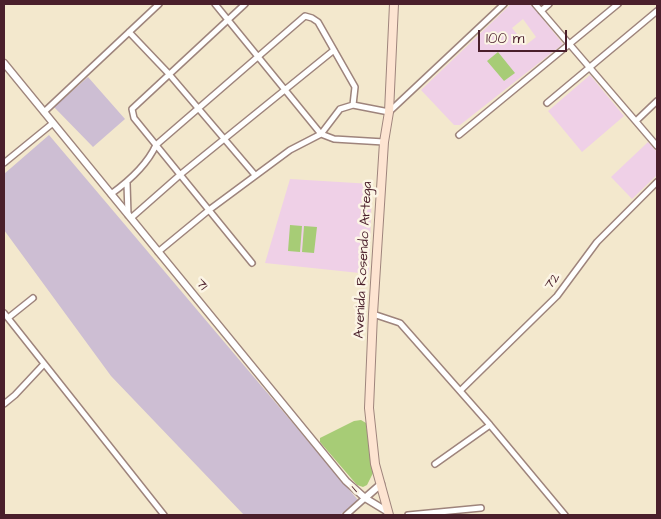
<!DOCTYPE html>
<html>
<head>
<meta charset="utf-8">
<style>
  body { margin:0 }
  #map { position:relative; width:661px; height:519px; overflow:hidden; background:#f3e8cd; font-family:"Architects Daughter",sans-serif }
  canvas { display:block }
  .frame { position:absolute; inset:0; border:5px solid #4a1f2b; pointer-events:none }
  .scale { position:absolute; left:478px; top:30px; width:89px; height:22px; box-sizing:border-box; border:2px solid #4a1f2b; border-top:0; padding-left:6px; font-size:15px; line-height:18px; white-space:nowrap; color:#4a1f2b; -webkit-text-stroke:4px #fcf5e5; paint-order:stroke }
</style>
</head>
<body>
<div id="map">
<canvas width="661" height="519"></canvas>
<div class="frame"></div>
<div class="scale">100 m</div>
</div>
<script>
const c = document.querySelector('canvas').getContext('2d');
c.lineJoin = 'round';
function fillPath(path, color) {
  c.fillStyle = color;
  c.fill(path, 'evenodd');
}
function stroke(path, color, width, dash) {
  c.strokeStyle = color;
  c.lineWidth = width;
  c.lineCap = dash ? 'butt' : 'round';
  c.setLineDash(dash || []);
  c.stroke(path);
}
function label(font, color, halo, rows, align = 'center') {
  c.font = font + ' "Architects Daughter",sans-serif';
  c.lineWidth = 5;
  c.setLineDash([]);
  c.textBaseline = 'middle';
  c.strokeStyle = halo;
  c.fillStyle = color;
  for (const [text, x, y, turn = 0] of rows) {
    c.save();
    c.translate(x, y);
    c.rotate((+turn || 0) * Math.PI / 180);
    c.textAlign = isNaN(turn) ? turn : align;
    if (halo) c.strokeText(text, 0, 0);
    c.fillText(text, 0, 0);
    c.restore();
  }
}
fillPath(new Path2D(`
  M511 4H528L533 7 563 44 460 125H454L421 90ZM523 19 536 37 526 45 512 28Z
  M590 75 624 116 582 152 548 111Z
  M648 142 657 152V175L632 199 611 177Z
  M290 179 372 184 369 274 265 263Z`), '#efd0e7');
fillPath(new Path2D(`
  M88 77 125 119 93 147 54 107Z
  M49 135 358 500 340 515H244L111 376 4 230V174Z`), '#cdbed3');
fillPath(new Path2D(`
  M498 52 515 73 504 81 487 61Z
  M290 225 302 226 300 252 288 251Z
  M304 226 317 227 314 253 302 252Z
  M361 420 366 423 373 473 367 485 363 487 357 485 320 442V438L354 421Z`), '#a7cc76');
const minor = new Path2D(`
  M215 4 321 134 334 139 384 142
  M245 4 132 109 134 118 252 263
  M535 4 657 146
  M541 11 549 4
  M129 32 169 74 255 175
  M547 103 657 11
  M44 112 159 4
  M636 121 657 101
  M459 135 618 4
  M4 163 53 123
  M127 183 128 215
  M111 194C129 181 147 165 156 145L305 16 312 18 318 22 355 87 353 105
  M131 218 181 174 334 50
  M158 252 209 210 290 150 321 134 340 109 353 105 389 112 504 4
  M4 313 164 515
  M373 314 400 323 490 425 565 515
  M8 318 33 298
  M460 391 557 296 597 242 657 182
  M4 404 15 395 44 364
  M435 464 490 425
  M346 515 365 498
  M408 515 481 508`);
const tertiary = new Path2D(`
  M4 63 346 481 365 498 388 512
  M365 498 381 484`);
const secondary = new Path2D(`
  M389 515 375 464 369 408 373 314 384 142 389 112 394 4`);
stroke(minor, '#9e847c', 8);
stroke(tertiary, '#9e847c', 9);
stroke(secondary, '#9e847c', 10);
stroke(minor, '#fff', 5);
stroke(tertiary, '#fff', 6);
stroke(secondary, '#fde4d1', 8);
label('14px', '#4a1f2b', '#fcf5e5', [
  ["Avenida Rosendo Artega",364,260,-87],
  ["72",553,282,-51],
  ["71",201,285,51],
  ["1",355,490,-42]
]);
</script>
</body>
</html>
